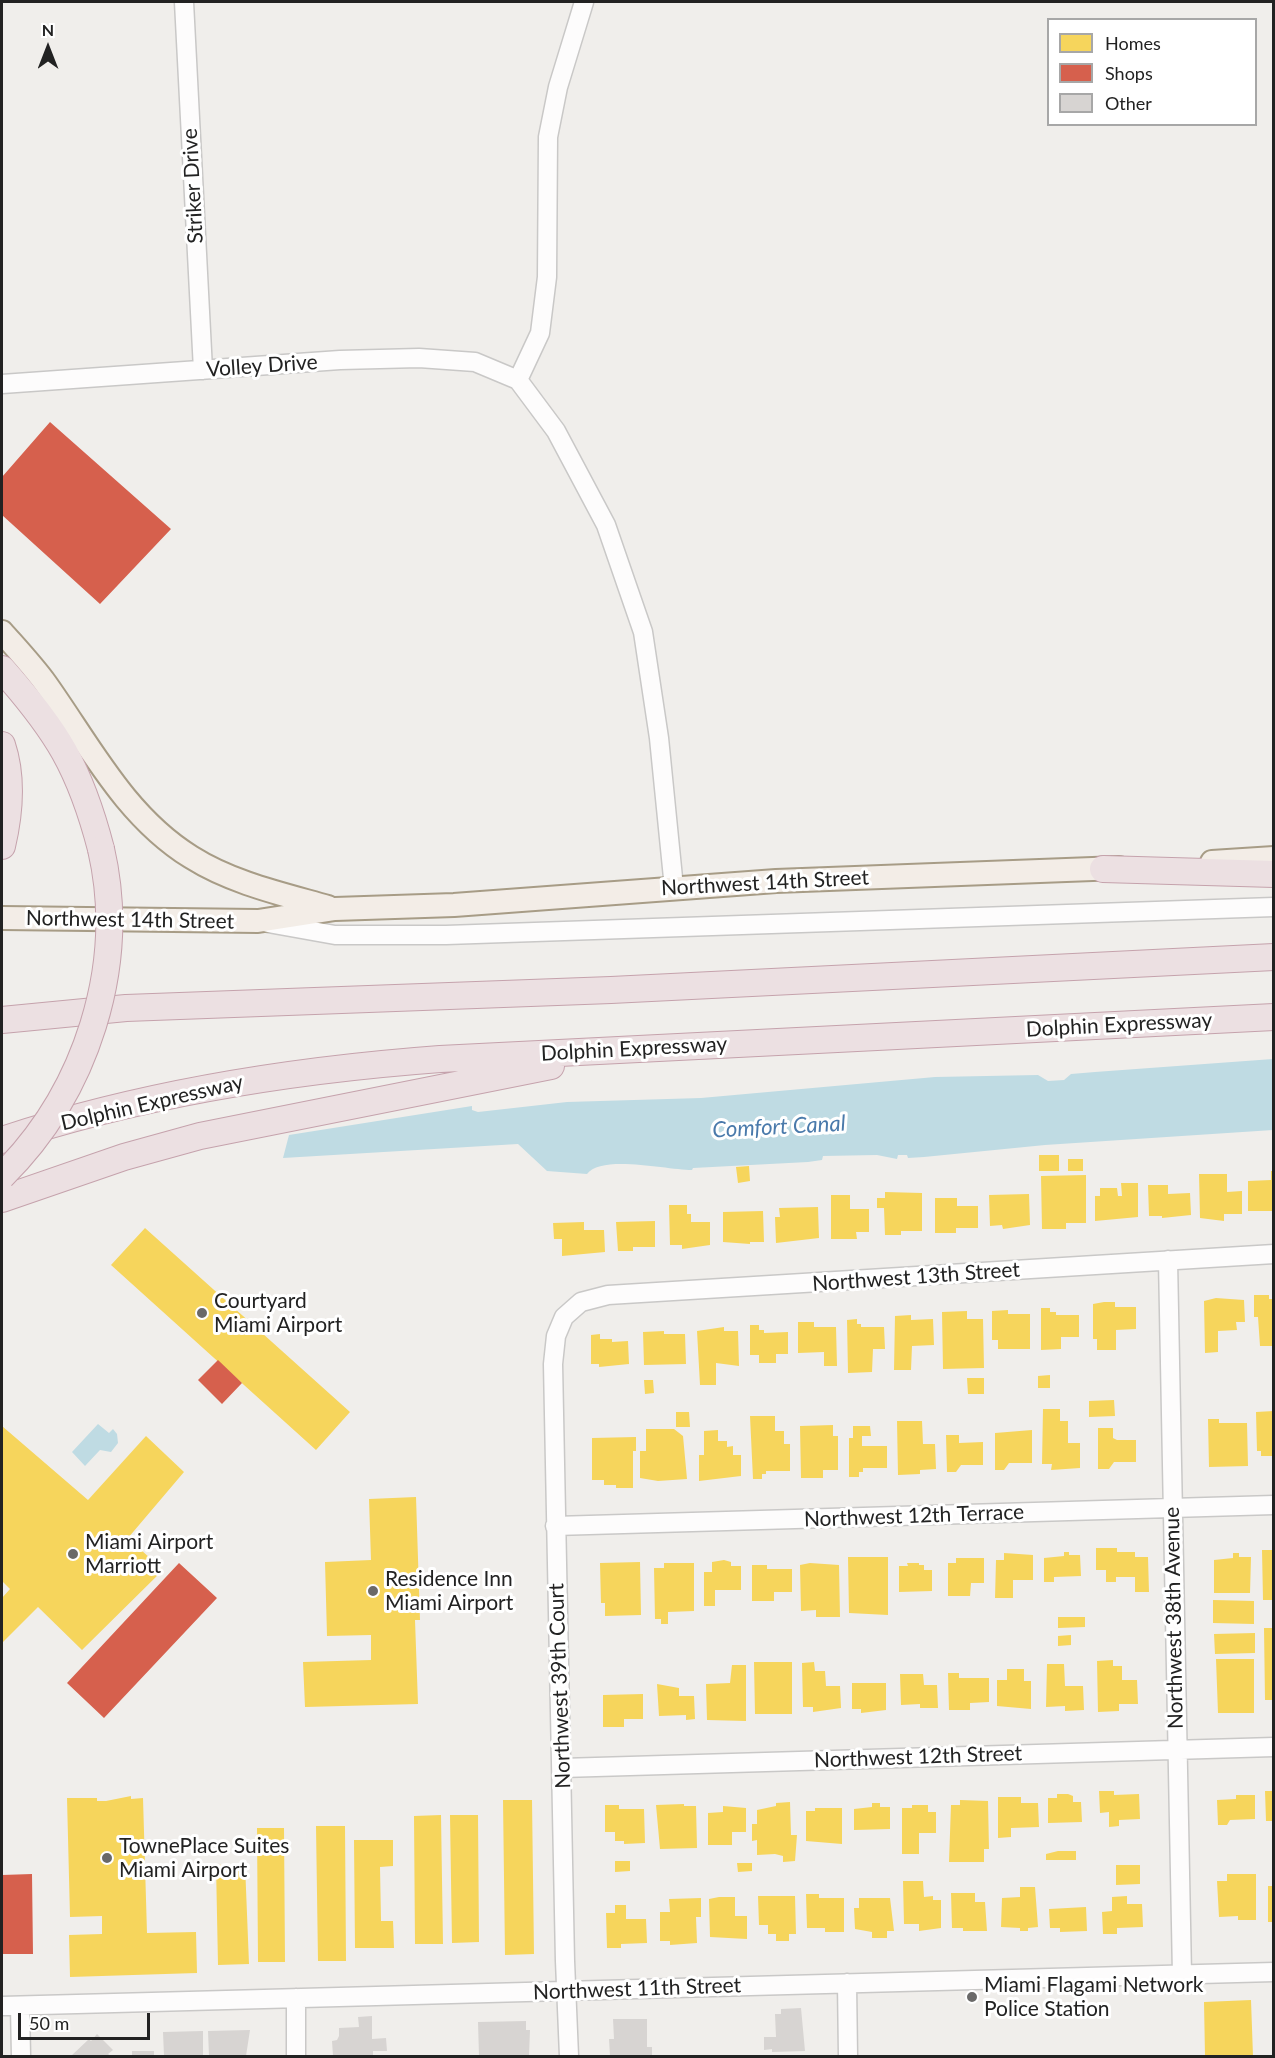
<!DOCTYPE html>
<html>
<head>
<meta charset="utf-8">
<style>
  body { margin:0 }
  #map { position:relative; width:1275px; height:2058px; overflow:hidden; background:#f0eeeb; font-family:Lato,sans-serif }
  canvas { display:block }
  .frame { position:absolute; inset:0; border:3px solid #222; pointer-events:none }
  .legend { position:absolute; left:1047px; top:18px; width:210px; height:108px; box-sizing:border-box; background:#fff; border:2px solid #a7a7a7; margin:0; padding:8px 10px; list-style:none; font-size:18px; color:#222 }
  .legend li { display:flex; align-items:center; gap:12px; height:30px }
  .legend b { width:30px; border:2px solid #a7a7a7 }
  .north { position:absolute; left:18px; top:18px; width:60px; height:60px; -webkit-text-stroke:4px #fff; paint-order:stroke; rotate:0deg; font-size:16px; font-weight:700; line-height:24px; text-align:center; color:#222 }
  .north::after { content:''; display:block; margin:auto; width:21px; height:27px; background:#222; clip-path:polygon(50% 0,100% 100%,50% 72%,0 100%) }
  .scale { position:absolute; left:18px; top:2013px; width:132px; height:27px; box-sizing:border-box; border:3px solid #222; border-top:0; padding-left:8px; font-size:18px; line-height:21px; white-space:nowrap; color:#222; -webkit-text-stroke:4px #fff; paint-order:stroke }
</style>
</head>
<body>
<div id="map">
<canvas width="1275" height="2058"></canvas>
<div class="frame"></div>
<ul class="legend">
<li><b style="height:16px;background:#f6d55c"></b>Homes</li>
<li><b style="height:16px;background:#d6604d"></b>Shops</li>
<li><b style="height:16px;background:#d7d4d2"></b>Other</li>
</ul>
<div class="north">N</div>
<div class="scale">50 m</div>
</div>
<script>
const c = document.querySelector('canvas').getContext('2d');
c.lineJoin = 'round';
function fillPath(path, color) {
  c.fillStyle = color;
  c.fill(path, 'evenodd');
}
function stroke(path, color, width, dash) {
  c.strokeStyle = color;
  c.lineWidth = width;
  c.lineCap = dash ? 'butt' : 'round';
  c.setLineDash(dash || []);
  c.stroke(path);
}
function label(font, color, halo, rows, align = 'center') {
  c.font = font + ' Lato,sans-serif';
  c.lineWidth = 6;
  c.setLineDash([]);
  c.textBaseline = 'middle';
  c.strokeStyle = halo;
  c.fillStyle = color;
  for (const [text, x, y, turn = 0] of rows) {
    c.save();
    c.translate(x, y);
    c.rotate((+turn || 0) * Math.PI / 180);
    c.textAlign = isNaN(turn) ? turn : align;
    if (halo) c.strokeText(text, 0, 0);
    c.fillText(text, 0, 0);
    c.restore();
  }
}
fillPath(new Path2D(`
  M1273 1059V1130L1045 1145 924 1157 908 1158 907 1155H898L897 1159 877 1155 823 1156 822 1160 808 1162 693 1168 692 1170C668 1170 601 1154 587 1174L547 1171 518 1144 283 1158 289 1135 472 1106V1110L478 1112 567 1102 701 1098 935 1077 1038 1075 1048 1081 1064 1080 1071 1074 1095 1072Z
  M98 1424 109 1433 113 1429 117 1434 118 1443 111 1452 100 1450 85 1466 72 1452Z`), '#bfdbe3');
fillPath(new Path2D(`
  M1039 1155H1059V1171H1039Z
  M1068 1159H1083V1171H1068Z
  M749 1166 750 1181 738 1183 736 1167Z
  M1271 1171H1274V1211H1248V1181L1271 1180Z
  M1199 1174H1227V1192L1242 1191V1214H1224V1221L1200 1218Z
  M1086 1175V1223H1066V1229H1042L1041 1176Z
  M1121 1183H1138V1217L1095 1221V1196H1100V1188H1117L1118 1196H1122Z
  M1148 1185H1168V1194L1190 1193 1191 1215 1162 1218V1216H1149Z
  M885 1192 922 1193V1231H901V1235H885L884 1208H877V1198H885Z
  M1029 1194 1030 1225 1003 1229 1002 1225 990 1226 989 1195Z
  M831 1195H850V1209H869V1232H856L857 1239H831Z
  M935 1198H957V1206H978V1228H956V1233H935Z
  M669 1205H687V1214H691V1222H710V1245L682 1249V1245H670Z
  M818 1207 819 1238 776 1243 775 1217H780L779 1208Z
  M763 1211 764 1242H750V1244L723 1242V1212Z
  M655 1221V1247H633V1251H618L616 1222Z
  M584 1222V1230H604L605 1252 562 1256V1239H554L553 1223Z
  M145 1228 350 1412 316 1450 111 1265Z
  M1254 1295H1269V1299H1273L1274 1346H1260L1258 1317H1254Z
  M1216 1298 1244 1300 1245 1322H1236L1237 1330 1218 1331V1352L1205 1353 1204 1301Z
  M1104 1302H1115V1307H1136V1329L1116 1330V1350H1097V1339H1093V1304Z
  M1041 1308H1050V1312H1056V1315H1079V1337H1061V1349L1041 1350Z
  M1008 1310V1314H1030V1349H998V1340H992V1311Z
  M967 1311V1319H983L984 1368 943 1369 942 1312Z
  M911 1315V1320L933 1319 934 1345 912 1346 911 1370H894L895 1316Z
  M857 1319V1324H861V1327H884L885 1349H873L872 1372 848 1373 847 1320Z
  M798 1322H814V1327H836L837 1366H824V1352L798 1353Z
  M750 1325H759V1330H764V1333L788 1332V1354H776V1363H759V1355H750Z
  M724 1327V1331H738L739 1366 716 1363V1385H700L697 1331Z
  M664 1331V1334H685L686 1364 644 1365 643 1332Z
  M600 1334V1339H612V1342L628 1341 629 1364 599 1367V1364H591V1335Z
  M1050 1375V1388H1038V1376Z
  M967 1378H984V1394H968Z
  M644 1380H653L654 1393 645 1394Z
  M1114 1400 1115 1416 1089 1417V1401Z
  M1043 1409H1060V1421H1068V1443H1080V1468L1051 1470 1052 1464H1042Z
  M1274 1411V1456H1261V1451H1257L1256 1412Z
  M676 1412H689L690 1427H676Z
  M750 1416H775V1431H784V1444H790V1471H766V1474H762V1479H753Z
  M1208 1419H1219V1423H1247L1248 1466 1209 1467Z
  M897 1421H922L923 1444H935L936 1469 920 1470V1474L898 1475Z
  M833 1425V1436H838V1470H823V1478H801L800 1426Z
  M2 1426 88 1500 146 1436 184 1472 128 1538 163 1570 82 1650 38 1607 2 1643V1598L10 1589 2 1581Z
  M853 1426H870L871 1436H862V1446H887V1468H863V1472H859V1477H849V1438H853Z
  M1098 1428H1113V1438L1117 1440H1136V1462H1114L1109 1469H1098Z
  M646 1429H674L683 1436 687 1479 658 1481 640 1478V1451H646Z
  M718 1430V1441H727V1447L733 1446V1455H741V1476L699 1481V1455H704V1431Z
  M1032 1430V1463H1009L1004 1470H995V1433Z
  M946 1435H959V1443L983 1442V1465H961L956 1472H947Z
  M636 1437V1451H633V1488H616V1485H604V1480H592V1438Z
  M416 1497 420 1620H415L418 1704 305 1707 303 1662 371 1660V1635L327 1636 325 1562 371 1560 369 1499Z
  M1096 1548H1117V1552H1135V1557H1148L1149 1592H1135V1577H1116V1582H1106V1570H1096Z
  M1262 1550H1274V1600H1263Z
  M1064 1552H1069V1555H1080L1081 1576 1054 1577V1582H1044V1558L1064 1556Z
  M1004 1553 1033 1555V1580H1013V1598H995L996 1560H1004Z
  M1233 1553H1239V1557H1251L1250 1593H1214V1560L1233 1558Z
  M848 1557H888V1615L849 1613Z
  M956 1558H984V1583H971L970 1596H948V1563H956Z
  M724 1560 731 1562V1566H741V1590H715V1606H704V1572H712V1562Z
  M640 1562 641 1615 605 1616V1603H601L600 1563Z
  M664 1563H694V1611L668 1612V1624H661V1619H655L654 1568H664Z
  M810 1563 839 1565 840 1617H816V1610L801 1611 800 1565Z
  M907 1563H919V1565H924V1570H932V1591L899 1592V1566H908Z
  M752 1565H767V1569H792V1592H774V1601H752Z
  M1213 1600 1254 1601V1624L1213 1623Z
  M1058 1617H1085V1627L1058 1628Z
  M1264 1628H1274V1700H1265Z
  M1255 1633V1653L1215 1654 1214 1634Z
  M1071 1635V1645L1058 1646V1636Z
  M1216 1659H1254V1713H1218Z
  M1113 1660V1666H1122V1680H1137L1138 1704H1119V1711L1098 1712 1097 1661Z
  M754 1662H792V1714H755Z
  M814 1662 815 1671H825L826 1686H840L841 1708 813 1712V1707H803L802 1663Z
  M1047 1664H1064L1065 1686H1083L1084 1710 1065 1711V1706L1046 1707Z
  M732 1665H746V1721L707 1720 706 1684 730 1683Z
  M1007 1669H1024V1681H1031V1709L997 1706V1680H1007Z
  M948 1673H959V1678H989V1702L970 1703V1710H949Z
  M900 1674H923L924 1685H937L938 1708H920V1704L901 1705Z
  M852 1683H886V1710L861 1713V1709H852Z
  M657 1684 679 1688V1696H694L695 1719 686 1720V1715L659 1716Z
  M643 1694V1719H624V1727H603V1695Z
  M1099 1791H1114V1795L1139 1794 1140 1819 1119 1820V1826L1109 1827V1812L1100 1813Z
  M1265 1791H1274V1821H1266Z
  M1057 1794H1068L1073 1796V1802H1081L1082 1822 1048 1823V1798H1057Z
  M1236 1795H1255V1819L1230 1820 1227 1825H1218L1217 1800 1236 1799Z
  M131 1796V1799L143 1798 147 1933 196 1932 197 1973 70 1977 69 1935 102 1934V1916L70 1917 67 1798H97V1801H106Z
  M998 1797H1021V1803H1038L1039 1827 1011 1828V1837L998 1838Z
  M503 1800H532L534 1954 505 1955Z
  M960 1800 988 1801 989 1849H984V1862H949L951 1805H960Z
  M790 1802 791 1835H797L795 1861 783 1862V1856L775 1854 757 1855V1840L752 1841V1824H757V1810L776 1806V1803Z
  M872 1803H880V1807H890V1829L854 1830V1809L872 1807Z
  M684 1804V1806H696L697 1848 660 1849 656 1805Z
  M605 1805H619V1809H644L645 1843 624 1844V1841H615V1832H605Z
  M912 1805H928V1812H936V1833H919V1854H902V1808H912Z
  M723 1806 746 1808V1832H732V1845H708V1813L723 1812Z
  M815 1808H842V1844L806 1841V1811H815Z
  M441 1815 443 1944H415L414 1816Z
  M450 1815H478L479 1942 452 1943Z
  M316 1826H345L346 1961H318Z
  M257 1828H284L285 1962H258Z
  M354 1840H393V1866L380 1867 381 1921H393L394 1948H355Z
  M1058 1851H1076V1860H1046V1854Z
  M615 1861H630V1871L615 1872Z
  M737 1863H752V1871L738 1872Z
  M245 1864 249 1964 218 1965 216 1865Z
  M1116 1865H1140V1884L1116 1885Z
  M1227 1874H1256V1920H1238V1916L1219 1917 1217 1881H1227Z
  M903 1881H923L924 1897 933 1896V1900H941V1928L919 1931V1924H904Z
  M1268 1886H1274V1922H1268Z
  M1020 1887H1035L1038 1927 1028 1928V1931H1020V1928L1001 1927 1002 1898 1020 1897Z
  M951 1893H975V1902H985L987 1931H963V1928H952Z
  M806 1894H819V1898H844V1932H825V1928H807Z
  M758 1896H795L796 1934H789V1941H776V1934H768V1925H759Z
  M1127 1896V1904H1142L1143 1927 1117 1928V1934H1103L1102 1912 1112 1911V1897Z
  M719 1897H735V1916H747V1939L710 1937 709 1899Z
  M701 1898V1917H696L697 1943 670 1945V1941H660V1912H670L669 1899Z
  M859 1898H890L894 1931H887V1938H872V1932L855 1929 854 1908H859Z
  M615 1905H626V1919H646L647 1943 621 1944V1948H607L606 1913H615Z
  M1086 1907 1087 1931 1060 1932V1928H1050L1049 1909Z
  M1251 2000 1253 2056H1205L1204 2002Z`), '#f6d55c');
fillPath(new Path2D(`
  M50 422 171 529 100 604 2 515V477Z
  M218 1360 242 1383 222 1404 198 1380Z
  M179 1563 217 1598 104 1718 67 1683Z
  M32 1874 33 1954H2V1875Z`), '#d6604d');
fillPath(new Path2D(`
  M801 2008 805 2051 772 2052V2049L764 2050V2037H776L775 2014H781V2009Z
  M372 2016V2039L386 2038 387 2051H373V2056H333L332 2041 337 2040 339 2036V2028L359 2027 358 2017Z
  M613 2019H647V2047H652V2056H610L609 2039H614Z
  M526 2021V2030H530L529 2056H479L478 2022Z
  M250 2030 246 2056H209L208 2031Z
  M203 2031V2056H164L163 2032Z
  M97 2034 113 2050 108 2054 111 2056H71L89 2039 91 2041Z
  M132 2051H154V2056H132Z`), '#d7d4d2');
const minor = new Path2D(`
  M184 2 203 370
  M584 2 558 87 548 137 547 277 540 333 518 380 556 431 606 525 643 632 659 738 674 888
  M2 384 340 360 419 358 475 362 518 380
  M268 923 335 935H446L1274 907
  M1168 1260 1182 1975
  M555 1526 1274 1505
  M562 1768 1274 1747
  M847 1983 848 2056
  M296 1998V2056
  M2 2006 1274 1972
  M20 2006 21 2056
  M569 2056 565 1961 553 1364 556 1336 564 1317 581 1302 608 1295 1274 1254`);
const major = new Path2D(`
  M2 632C17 649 33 666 46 684 90 746 125 816 191 857 232 883 282 894 328 907
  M1212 862 1274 858
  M2 918 258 921 335 909 454 905 776 881 1119 868`);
const highway = new Path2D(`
  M2 669C57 731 80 768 101 849
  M2 745C13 778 10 812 2 846
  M1103 869 1274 874
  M2 1020 126 1008 611 990 1274 957
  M2 1140C144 1093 292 1070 440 1059L1274 1017
  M2 1199 124 1157 200 1136 551 1066`);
stroke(minor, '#c9c8c7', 21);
stroke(major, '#a79c86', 26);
stroke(highway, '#c5a2ac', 28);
stroke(minor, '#fdfcfc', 18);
stroke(major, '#f3ede7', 22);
stroke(highway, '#ece0e2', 26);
const highwayBridge = new Path2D(`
  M2 1176C86 1093 128 966 101 849`);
stroke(highwayBridge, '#c5a2ac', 28, []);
stroke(highwayBridge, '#ece0e2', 26);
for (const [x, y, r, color] of [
  [202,1313,6,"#6a6968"],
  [73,1554,6,"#6a6968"],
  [373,1591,6,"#6a6968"],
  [107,1858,6,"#6a6968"],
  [972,1997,6,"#6a6968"]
]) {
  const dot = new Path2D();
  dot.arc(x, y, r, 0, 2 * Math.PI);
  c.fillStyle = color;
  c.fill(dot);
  stroke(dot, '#fff', 2);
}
label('21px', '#222', '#fff', [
  ["Striker Drive",193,186,-93],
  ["Volley Drive",262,366,-4],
  ["Northwest 14th Street",765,883,-3],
  ["Northwest 14th Street",130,920,1],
  ["Dolphin Expressway",1119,1025,-3],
  ["Dolphin Expressway",634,1049,-3],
  ["Dolphin Expressway",152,1103,-13],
  ["Northwest 13th Street",916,1277,-4],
  ["Northwest 12th Terrace",914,1516,-2],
  ["Northwest 38th Avenue",1174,1618,-91],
  ["Northwest 39th Court",560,1686,-92],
  ["Northwest 12th Street",918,1757,-2],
  ["Northwest 11th Street",637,1989,-2]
]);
label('21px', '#222', '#fff', [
  ["Courtyard",214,1301],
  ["Miami Airport",214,1325],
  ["Miami Airport",85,1542],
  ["Marriott",85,1566],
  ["Residence Inn",385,1579],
  ["Miami Airport",385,1603],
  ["TownePlace Suites",119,1846],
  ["Miami Airport",119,1870],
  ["Miami Flagami Network",984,1985],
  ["Police Station",984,2009]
], 'left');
label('italic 22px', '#4a7aab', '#fff', [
  ["Comfort Canal",779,1127,-3]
]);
</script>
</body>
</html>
